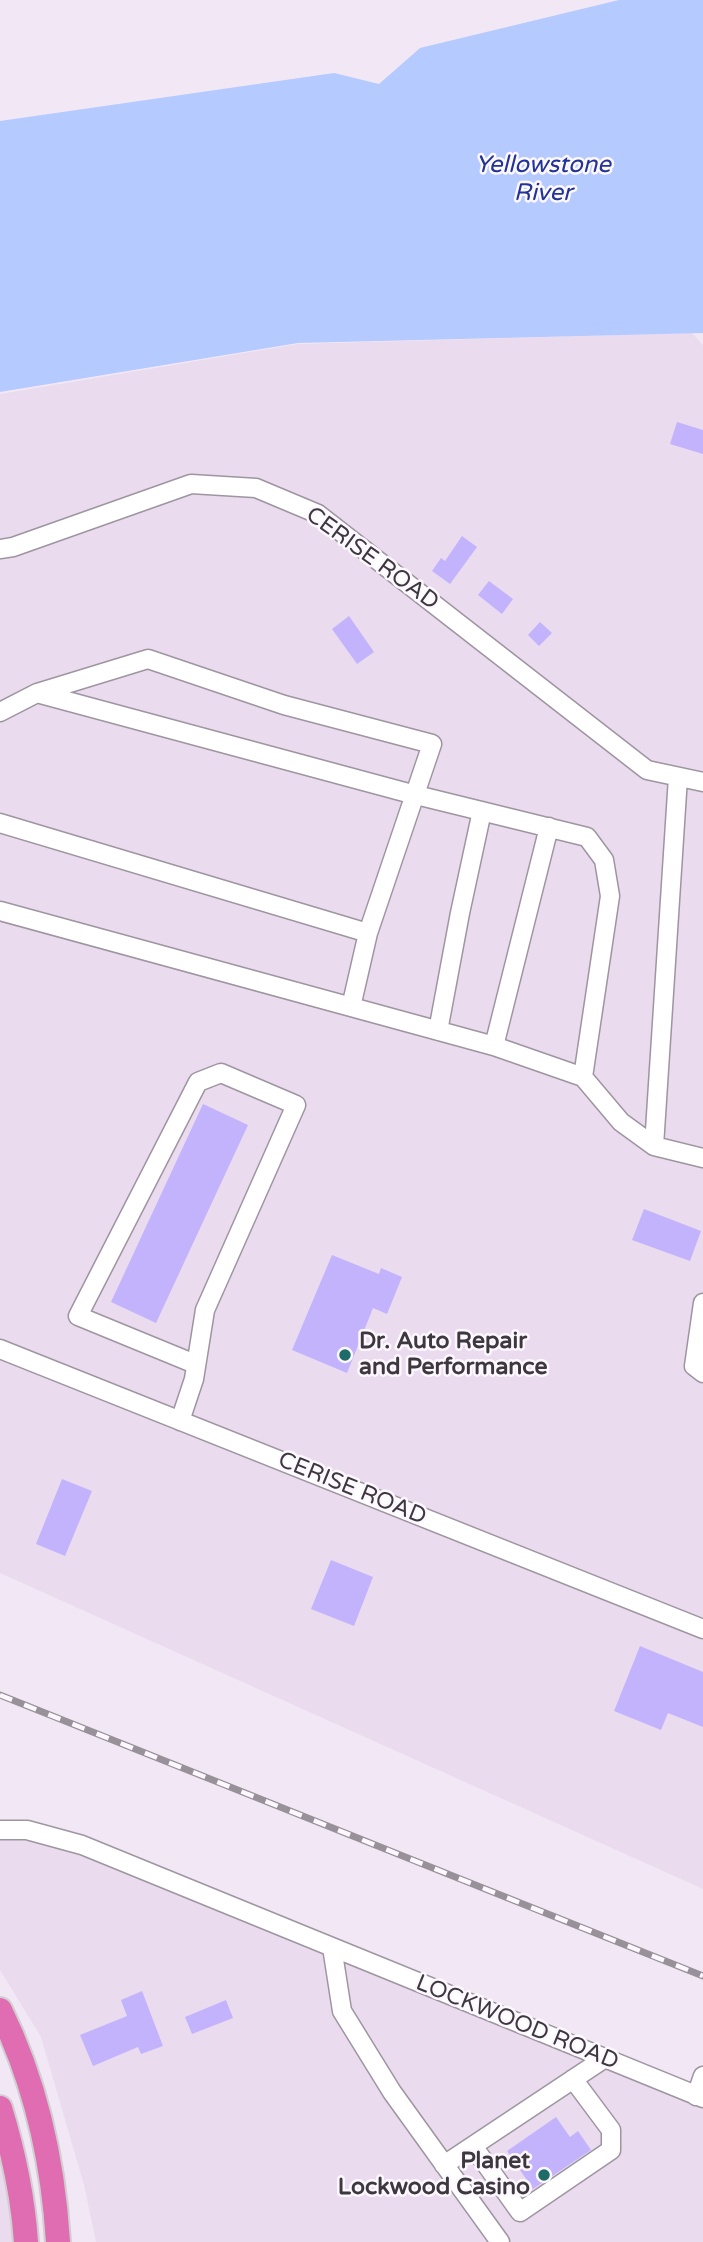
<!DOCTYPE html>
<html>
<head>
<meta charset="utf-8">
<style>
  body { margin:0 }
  canvas { display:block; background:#f2e8f5 }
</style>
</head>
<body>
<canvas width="703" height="2242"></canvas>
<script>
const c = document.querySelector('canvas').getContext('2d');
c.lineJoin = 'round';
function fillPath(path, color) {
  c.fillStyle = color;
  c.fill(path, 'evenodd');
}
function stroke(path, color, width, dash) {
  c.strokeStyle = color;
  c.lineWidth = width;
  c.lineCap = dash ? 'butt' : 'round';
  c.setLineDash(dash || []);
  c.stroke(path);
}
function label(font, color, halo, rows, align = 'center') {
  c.font = font + ' "Varela Round",sans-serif';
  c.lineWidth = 5;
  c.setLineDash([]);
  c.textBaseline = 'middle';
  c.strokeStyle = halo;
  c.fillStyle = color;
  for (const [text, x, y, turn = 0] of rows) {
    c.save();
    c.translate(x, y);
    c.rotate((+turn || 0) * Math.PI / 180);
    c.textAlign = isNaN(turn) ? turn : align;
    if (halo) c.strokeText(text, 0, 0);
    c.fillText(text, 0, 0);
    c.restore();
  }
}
fillPath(new Path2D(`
  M692 333 703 345V1889L0 1573V394L298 344Z
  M0 1830H27L703 2098V2242H96L84 2185 41 2037 0 1970Z
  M0 2108 26 2242H0Z`), '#eadbee');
fillPath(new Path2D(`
  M619 0H703V333L298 343 0 392V121L334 73 379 84 420 48Z`), '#b5cafe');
fillPath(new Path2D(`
  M677 422 703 430V454L670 444Z
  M462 536 477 547 450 584 432 571 441 558 445 561Z
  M489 581 513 599 502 614 478 595Z
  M349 616 374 652 357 664 332 629Z
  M540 622 552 633 539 646 528 635Z
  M203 1104 248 1125 156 1323 111 1302Z
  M644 1209 701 1231 690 1261 632 1240Z
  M332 1255 379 1274 381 1268 402 1277 387 1314 373 1308 347 1373 292 1350Z
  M62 1479 92 1491 65 1556 36 1544Z
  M331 1560 373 1577 354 1626 311 1609Z
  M640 1646 703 1672V1727L668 1713 661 1730 614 1711Z
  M142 1991 163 2046 141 2054 138 2047 93 2066 80 2035 127 2016 121 2000Z
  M226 2000 233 2018 192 2034 185 2017Z
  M556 2117 570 2137 578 2131 591 2150 533 2189 507 2151Z`), '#c3b3fc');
const minor = new Path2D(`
  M0 549 13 547 191 484 256 488 318 514 647 770 703 782
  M0 712 37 693 408 793 587 837 604 860 610 896 583 1077
  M678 777 654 1146 703 1158
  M0 823 368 933 432 744 284 705 148 659 37 693
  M0 911 494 1046 583 1077 621 1122 654 1146
  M351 1007 368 933
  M438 1031 460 913 482 811
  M494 1046 549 827
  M703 1303 694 1366 703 1373
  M0 1349 703 1629
  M180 1421 194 1379 205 1310 296 1105 221 1073 198 1082 78 1316 195 1364
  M0 1830H27L82 1845 332 1947 342 2011 392 2092 500 2242
  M332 1947 703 2098
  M696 2096 703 2076
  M473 2146 520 2212 611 2150V2130L573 2079
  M444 2165 605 2058`);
const highway = new Path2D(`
  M0 2010C36 2083 53 2160 58 2242
  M0 2108C13 2151 23 2197 26 2242`);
stroke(minor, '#9e95a1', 21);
stroke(highway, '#d0cfd0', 28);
stroke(minor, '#fff', 18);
stroke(highway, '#e06cb2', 24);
const rail = new Path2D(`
  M0 1695 703 1976`);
stroke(rail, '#98919a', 7);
stroke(rail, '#fdf7ff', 4.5, [13]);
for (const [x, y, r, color] of [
  [345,1355,7,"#1f6b67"],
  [544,2175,7,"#1f6b67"]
]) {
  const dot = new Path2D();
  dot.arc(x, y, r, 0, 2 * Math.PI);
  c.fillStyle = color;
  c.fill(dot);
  stroke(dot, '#fdf7ff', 2.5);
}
label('23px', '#3c383d', '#fdf7ff', [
  ["CERISE ROAD",372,559,36],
  ["CERISE ROAD",352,1489,22],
  ["LOCKWOOD ROAD",517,2023,22]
]);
label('bold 23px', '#3c383d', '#fdf7ff', [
  ["Dr. Auto Repair",359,1342],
  ["and Performance",359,1368],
  ["Planet",530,2162,"right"],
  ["Lockwood Casino",530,2188,"right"]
], 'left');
label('italic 24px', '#1f3494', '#fdf7ff', [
  ["Yellowstone",543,166],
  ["River",543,194]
]);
</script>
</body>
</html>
